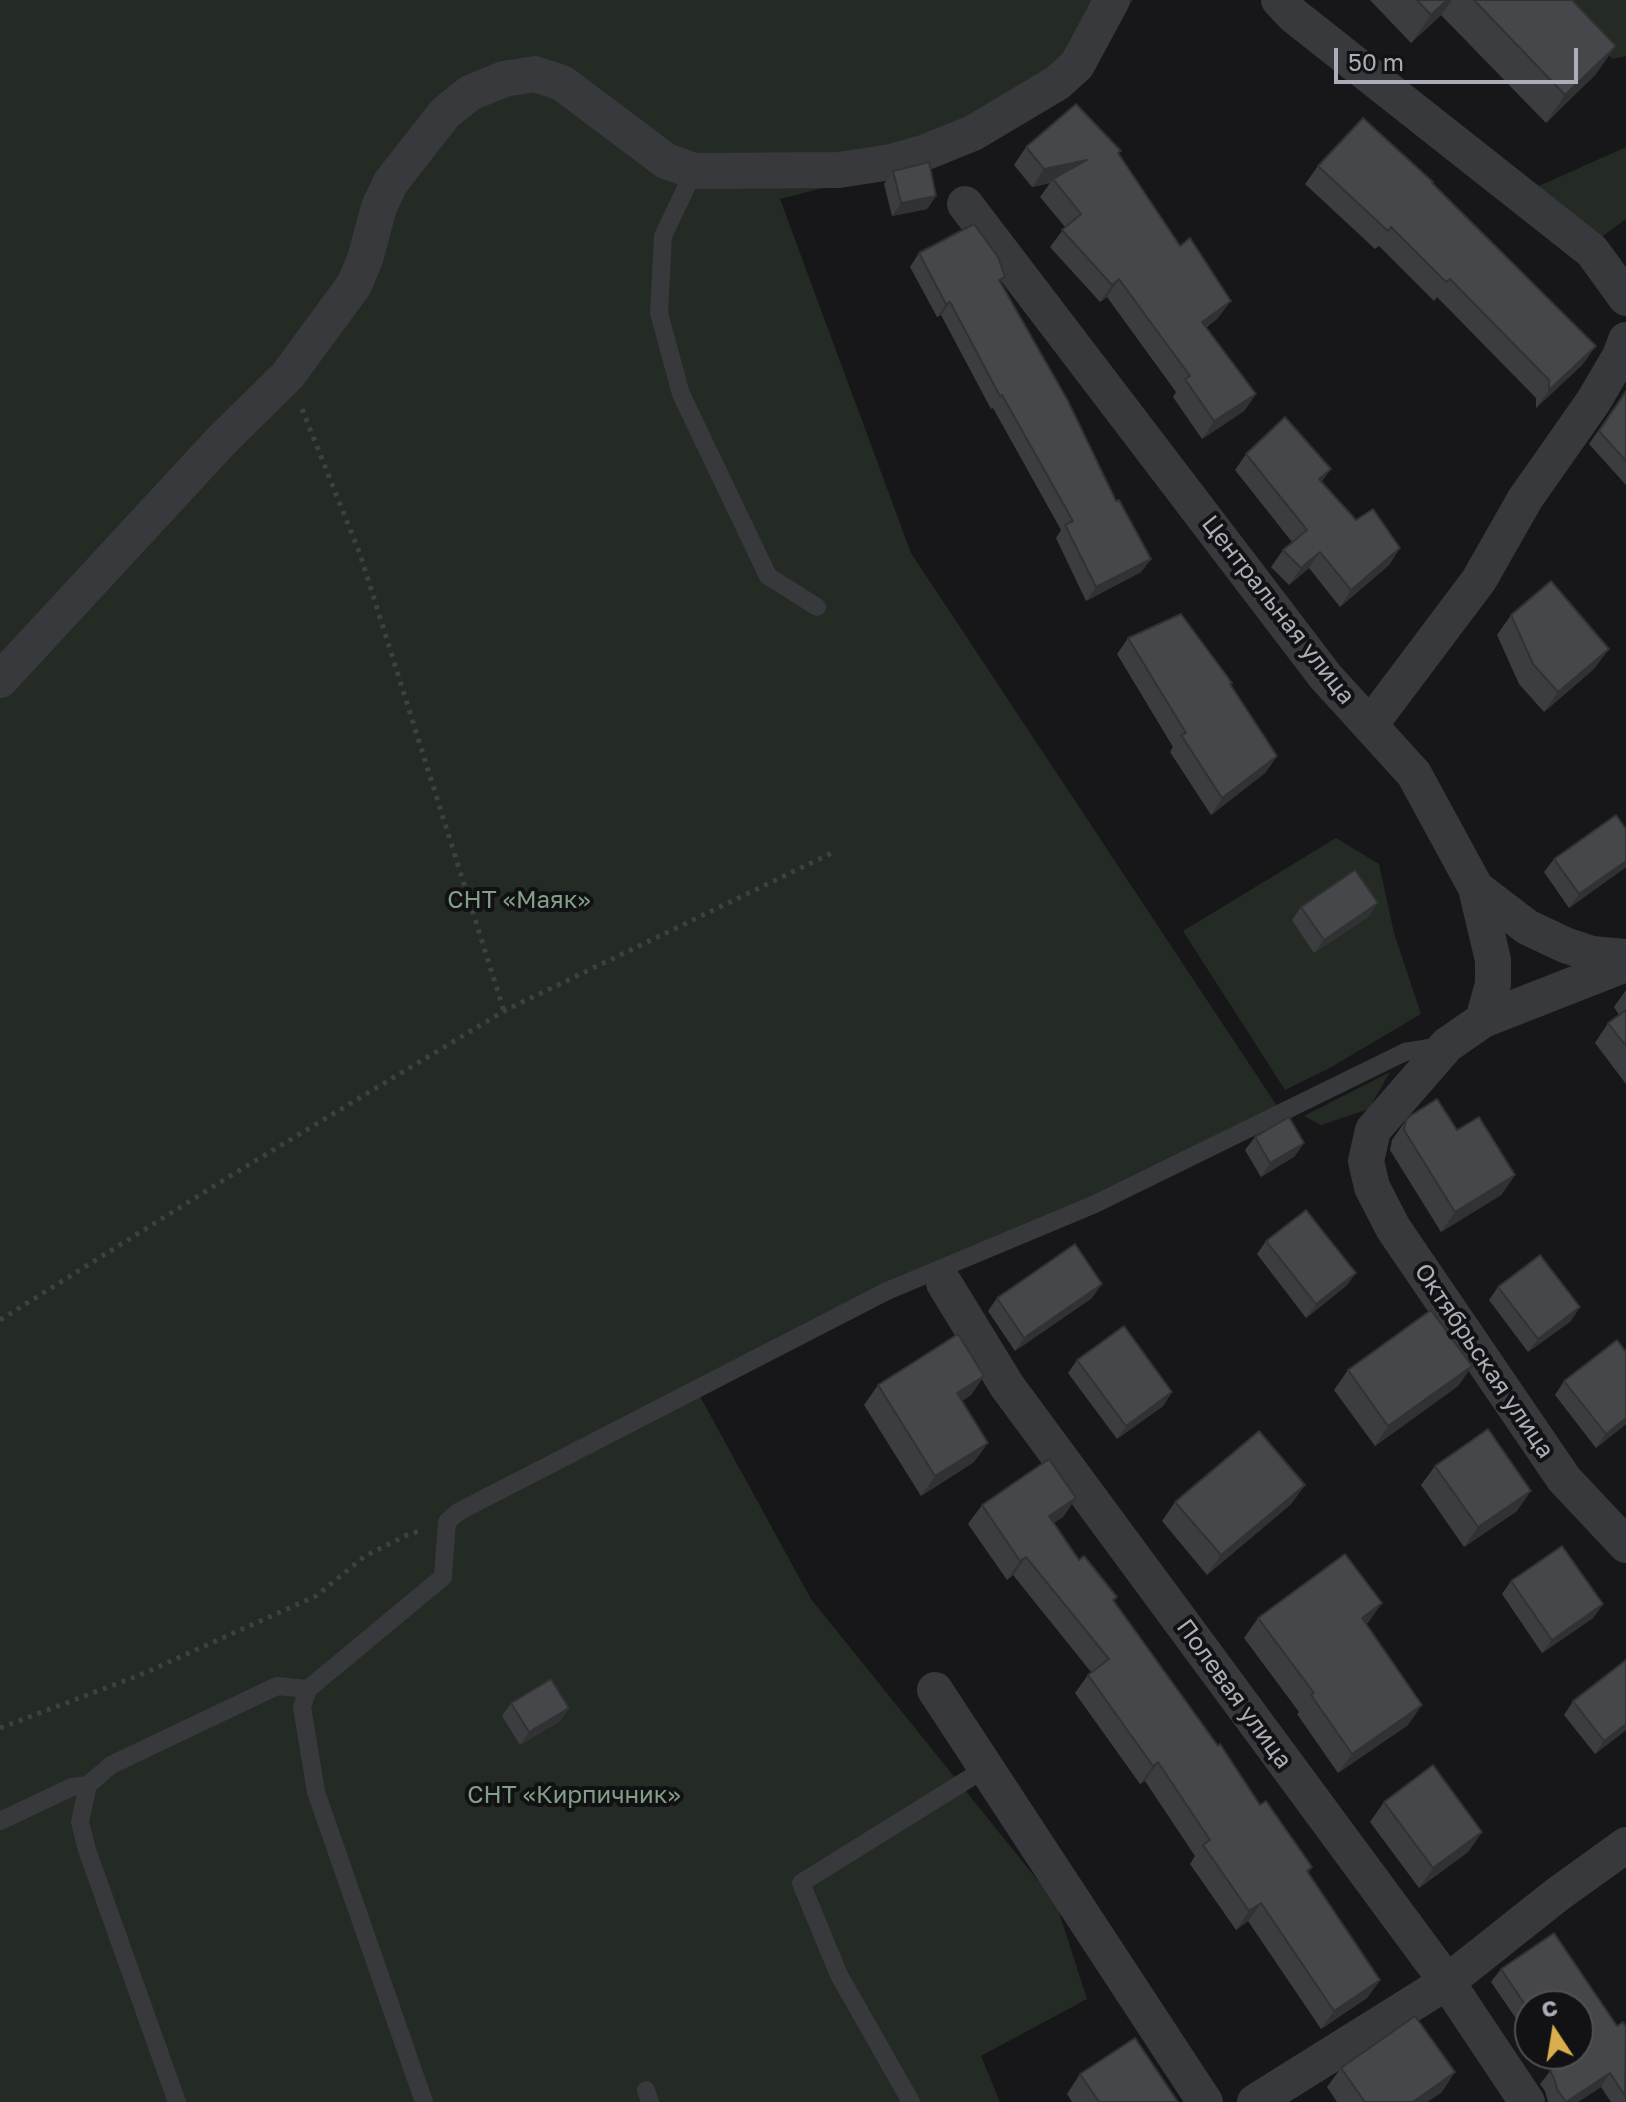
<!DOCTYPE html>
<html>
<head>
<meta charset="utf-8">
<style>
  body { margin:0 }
  #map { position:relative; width:1626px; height:2102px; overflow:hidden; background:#171719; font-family:"Golos Text",sans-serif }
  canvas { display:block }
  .north { position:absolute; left:1514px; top:1990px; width:80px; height:80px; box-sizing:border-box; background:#121214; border:2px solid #4f5055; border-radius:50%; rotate:348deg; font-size:22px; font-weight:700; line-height:32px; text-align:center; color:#abaeb7 }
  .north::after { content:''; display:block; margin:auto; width:28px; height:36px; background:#dbae4d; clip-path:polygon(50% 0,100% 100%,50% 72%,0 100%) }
  .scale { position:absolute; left:1334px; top:48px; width:244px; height:36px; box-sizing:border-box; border:4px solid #abaeb7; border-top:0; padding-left:10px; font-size:24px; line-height:28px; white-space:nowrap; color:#abaeb7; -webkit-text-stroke:6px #121214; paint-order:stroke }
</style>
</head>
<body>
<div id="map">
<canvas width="1626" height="2102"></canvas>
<div class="north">С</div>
<div class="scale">50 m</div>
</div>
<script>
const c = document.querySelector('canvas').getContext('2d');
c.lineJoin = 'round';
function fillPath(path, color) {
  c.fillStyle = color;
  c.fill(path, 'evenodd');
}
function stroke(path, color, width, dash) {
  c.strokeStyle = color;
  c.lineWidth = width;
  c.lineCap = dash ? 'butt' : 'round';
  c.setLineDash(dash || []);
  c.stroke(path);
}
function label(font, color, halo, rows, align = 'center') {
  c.font = font + ' "Golos Text",sans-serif';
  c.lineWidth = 8;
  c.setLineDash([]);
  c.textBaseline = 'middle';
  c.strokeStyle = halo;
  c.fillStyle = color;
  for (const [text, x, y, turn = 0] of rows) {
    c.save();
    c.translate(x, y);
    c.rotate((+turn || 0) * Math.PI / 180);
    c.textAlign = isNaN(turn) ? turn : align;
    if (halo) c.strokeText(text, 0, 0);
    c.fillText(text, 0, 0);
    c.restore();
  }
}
fillPath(new Path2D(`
  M0 0H1133L1079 80 933 160 780 199 911 553 1283 1115 696 1389 811 1599 1056 1903 1087 1999 981 2056 1000 2102H0Z
  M1541 0H1626V56L1613 59Z
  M1626 147V219L1596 241 1532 189Z
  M1336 838 1379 864 1394 933 1421 1014 1328 1069 1285 1090 1183 931Z
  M1390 1072 1369 1109 1321 1125 1304 1116Z`), '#242a24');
stroke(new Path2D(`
  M302 409 360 554 504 1011
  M0 1320 230 1176 504 1011 836 851
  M0 1728 140 1675 316 1596 365 1556 407 1535 423 1530`), '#3f4044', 5, [4, 6]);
stroke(new Path2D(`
  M694 171 663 236 659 313 681 394 768 576 817 607
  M0 1821 72 1787 88 1785
  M646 2090 650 2102
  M177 2102 87 1850 80 1822 88 1785 111 1765 277 1686 308 1689
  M424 2102 316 1792 302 1707 308 1689 443 1577 447 1522 458 1512 887 1291 1095 1204 1405 1052 1441 1046
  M911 2102 839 1975 801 1883 986 1768`), '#38393d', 18);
stroke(new Path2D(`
  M1279 0 1293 15 1592 251 1626 298
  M965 204 1325 676 1414 774 1476 888 1527 927 1565 945 1592 954 1626 957
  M0 680 222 440 288 375 354 285 365 259 379 207 391 182 445 113 470 93 504 79 535 74 562 83 666 161 694 171 839 170 891 162 926 152 973 133 1057 83 1077 65 1112 0
  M1370 725 1479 580 1525 499 1593 402 1620 356 1626 340
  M1476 888 1493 960V984L1483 1020
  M1626 964 1483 1020 1447 1045 1373 1130 1366 1161 1372 1187 1393 1228 1564 1479 1626 1545
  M944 1283 1007 1386 1447 1982 1527 2102
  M935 1690 1205 2102
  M1255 2102 1447 1982 1558 1894 1626 1845`), '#38393d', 36);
fillPath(new Path2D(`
  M1370 0H1572L1596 74 1546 123 1441 15 1411 43Z
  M1026 147 1119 154 1218 318 1206 328 1256 394 1244 411 1202 439 1173 397 1176 392 1107 297 1100 302 1050 247 1065 227 1040 197 1050 183 1032 187 1014 165Z
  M1318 166 1432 183 1583 364 1536 408V398L1437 297 1434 301 1379 246 1375 249 1305 184Z
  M893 171 936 196 927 209 892 216 884 184Z
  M919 253 1001 283 1116 501 1151 559 1141 572 1086 601 1056 538 1061 530 993 408 991 409 941 315 937 317 910 267Z
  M1626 390V485L1589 444Z
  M1246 454 1331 469 1321 482 1356 520 1400 548 1389 565 1340 607 1309 568 1289 585 1271 567 1283 550 1292 542 1235 470Z
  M1511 615 1595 668 1544 712 1519 684 1497 635Z
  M1128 638 1232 683 1231 685 1277 756 1265 773 1211 815 1170 752 1173 747 1117 654Z
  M1626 829V867L1569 908 1544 872 1554 859Z
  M1378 903 1368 917 1314 953 1292 920 1301 907Z
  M1626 990V1084L1595 1043 1608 1023 1619 1015 1614 1007Z
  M1406 1120 1457 1130 1515 1175 1501 1195 1441 1232 1390 1150 1392 1140Z
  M1255 1137 1295 1156 1261 1177 1245 1150Z
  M1266 1241 1356 1273 1346 1286 1306 1318 1257 1254Z
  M1498 1287 1571 1321 1528 1352 1489 1300Z
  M997 1298H1092L1015 1351 988 1311Z
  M1626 1352V1424L1596 1448 1555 1395 1564 1381Z
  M1077 1360 1172 1392 1163 1406 1117 1439 1068 1373Z
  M1472 1366 1458 1386 1375 1446 1334 1390 1348 1370Z
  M984 1376 971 1395 962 1401 974 1462 921 1496 864 1405 878 1385Z
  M1435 1466 1517 1511 1464 1547 1421 1485Z
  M1305 1485 1291 1504 1207 1575 1162 1521 1175 1502Z
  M1076 1498 1063 1517 1053 1523 1079 1560 1117 1597 1114 1602 1260 1805 1312 1867 1308 1873 1380 1980 1367 1998 1321 2029 1248 1921 1236 1930 1190 1864 1195 1856 1145 1781 1140 1784 1075 1693 1088 1675 1091 1672 1013 1575 1007 1580 968 1524 982 1505Z
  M1511 1581 1603 1604 1593 1618 1542 1653 1502 1594Z
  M1382 1603 1366 1624 1408 1725 1338 1773 1297 1714 1299 1712 1244 1638 1258 1618Z
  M1573 1701 1626 1730 1595 1754 1564 1715Z
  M511 1703 569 1708 560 1721 520 1745 502 1716Z
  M1384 1802 1482 1832 1468 1852 1419 1888 1370 1822Z
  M1501 1969 1617 2026 1626 2102H1611L1601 2087 1578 2102H1548L1545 2091 1540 2084 1551 2070 1540 2054H1578L1530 2006V2039L1491 1982Z
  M1341 2068 1442 2092 1427 2102H1337L1327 2087Z
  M1080 2074 1178 2102H1072L1067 2094Z`), '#3c3d40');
fillPath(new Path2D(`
  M1447 0H1452L1441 15 1411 43 1431 15Z
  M1616 46 1596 74 1546 123 1565 95Z
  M1087 160 1053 179 1050 183 1032 187 1044 169Z
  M936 196 927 209 892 216 901 203Z
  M1119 279 1107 297 1100 302 1112 285Z
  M1231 301 1218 318 1190 340 1202 322Z
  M950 302 941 315 937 317 946 304Z
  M1596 346 1583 364 1536 408 1549 390Z
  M1256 394 1244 411 1202 439 1214 421Z
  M1331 469 1319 485V479Z
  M1400 548 1389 565 1340 607 1351 590Z
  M1320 552 1309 568 1289 585 1301 568Z
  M1151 559 1141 572 1086 601 1096 587Z
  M1609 649 1595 668 1544 712 1558 692Z
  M1277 756 1265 773 1211 815 1222 798Z
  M1626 861V867L1569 908 1579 894Z
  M1378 903 1368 917 1314 953 1324 940Z
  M1304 1143 1295 1156 1261 1177 1270 1163Z
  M1515 1175 1501 1195 1441 1232 1455 1212Z
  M1356 1273 1346 1286 1306 1318 1316 1304Z
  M1102 1284 1092 1298 1015 1351 1024 1338Z
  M1580 1307 1571 1321 1528 1352 1538 1339Z
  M1472 1366 1458 1386 1375 1446 1388 1426Z
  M984 1376 971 1395 943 1413 957 1393Z
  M1172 1392 1163 1406 1117 1439 1126 1426Z
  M1626 1418V1424L1596 1448 1606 1434Z
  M988 1443 974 1462 921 1496 935 1476Z
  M1305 1485 1291 1504 1207 1575 1221 1555Z
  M1531 1491 1517 1511 1464 1547 1478 1527Z
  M1076 1498 1063 1517 1036 1535 1049 1516Z
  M1026 1557 1013 1575 1007 1580 1020 1561Z
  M1382 1603 1368 1623 1348 1637 1362 1618Z
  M1603 1604 1593 1618 1542 1653 1552 1640Z
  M1422 1705 1408 1725 1338 1773 1352 1754Z
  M569 1708 560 1721 520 1745 529 1732Z
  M1626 1724V1730L1595 1754 1604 1741Z
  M1158 1762 1145 1781 1140 1784 1153 1766Z
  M1482 1832 1468 1852 1419 1888 1433 1868Z
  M1261 1903 1248 1921 1236 1930 1249 1911Z
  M1380 1980 1367 1998 1321 2029 1334 2011Z
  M1455 2072 1442 2092 1427 2102H1413Z
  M1610 2073 1601 2087 1578 2102H1567Z`), '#313234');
const building = new Path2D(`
  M1417 0H1447L1431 15Z
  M1474 0H1572L1616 46 1565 95Z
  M1076 104 1121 151 1118 153 1180 246 1190 238 1231 301 1202 322 1256 394 1214 421 1185 379 1190 376 1119 279 1112 285 1062 230 1081 214 1053 179 1087 160 1044 169 1026 147Z
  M1363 118 1433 182 1432 183 1596 346 1549 390V380L1450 279 1446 282 1391 227 1388 231 1318 166Z
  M929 162 936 196 901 203 893 171Z
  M974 224 998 257 1005 277 999 280 1068 401 1116 501 1119 500 1151 559 1096 587 1065 525 1073 521 1002 395 1000 396 950 302 946 304 919 253Z
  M1626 391V461L1599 431Z
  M1285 417 1331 469 1319 479 1356 520 1373 509 1400 548 1351 590 1320 552 1301 568 1283 550 1307 530 1246 454Z
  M1551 581 1609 649 1558 692 1533 664 1511 615Z
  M1181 614 1232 683 1230 684 1277 756 1222 798 1181 735 1186 733 1128 638Z
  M1616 815 1626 829V861L1579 894 1554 859Z
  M1355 870 1378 903 1324 940 1301 907Z
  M1626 1010V1046L1608 1023Z
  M1437 1099 1457 1130 1479 1117 1515 1175 1455 1212 1404 1130 1406 1120 1410 1116Z
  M1289 1117 1304 1143 1270 1163 1255 1137Z
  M1306 1210 1356 1273 1316 1304 1266 1241Z
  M1075 1244 1102 1284 1024 1338 997 1298Z
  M1540 1255 1580 1307 1538 1339 1498 1287Z
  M1431 1310 1472 1366 1388 1426 1348 1370Z
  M1124 1326 1172 1392 1126 1426 1077 1360Z
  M958 1334 984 1376 957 1393 988 1443 935 1476 878 1385Z
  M1617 1340 1626 1352V1418L1606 1434 1564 1381Z
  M1488 1429 1531 1491 1478 1527 1435 1466Z
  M1259 1431 1305 1485 1221 1555 1175 1502Z
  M1049 1459 1076 1498 1049 1516 1079 1560 1084 1556 1117 1597 1113 1600 1218 1746 1220 1744 1260 1805 1266 1801 1312 1867 1307 1871 1380 1980 1334 2011 1261 1903 1249 1911 1203 1845 1210 1840 1158 1762 1153 1766 1088 1675 1109 1659 1026 1557 1020 1561 982 1505Z
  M1562 1546 1603 1604 1552 1640 1511 1581Z
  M1345 1554 1382 1603 1362 1618 1422 1705 1352 1754 1311 1695 1314 1693 1258 1618Z
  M1626 1660V1724L1604 1741 1573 1701Z
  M551 1679 569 1708 529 1732 511 1703Z
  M1433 1765 1482 1832 1433 1868 1384 1802Z
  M1554 1933 1617 2026 1623 2022 1626 2027 1625 2096 1610 2073 1566 2102 1557 2089 1554 2078 1550 2071 1564 2061 1559 2054H1578V2006H1530V2012L1501 1969Z
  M1415 2016 1455 2072 1413 2102H1365L1341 2068Z
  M1135 2038 1178 2102H1099L1080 2074Z`);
fillPath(building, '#46474b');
stroke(building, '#313234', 2);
label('24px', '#abaeb7', '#121214', [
  ["Центральная улица",1278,610,52],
  ["Октябрьская улица",1484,1361,56],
  ["Полевая улица",1234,1694,54]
]);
label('24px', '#849f87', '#121214', [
  ["СНТ «Маяк»",519,900],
  ["СНТ «Кирпичник»",574,1795]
]);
</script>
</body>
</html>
